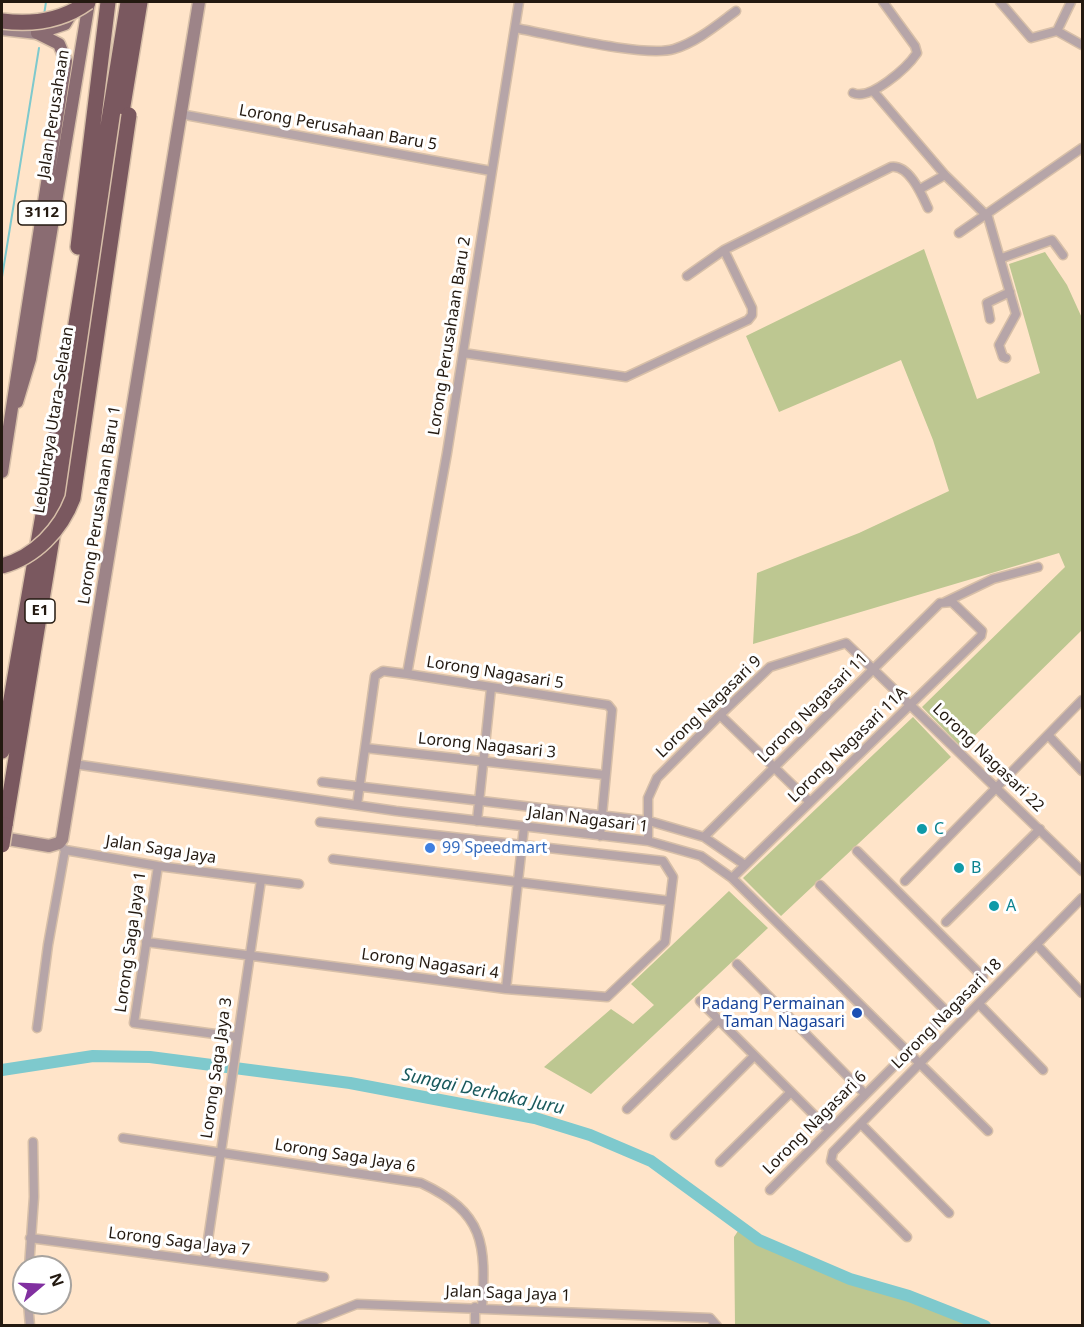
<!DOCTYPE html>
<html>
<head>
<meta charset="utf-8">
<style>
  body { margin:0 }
  #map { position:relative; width:1084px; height:1327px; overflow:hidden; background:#ffe4c9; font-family:"Noto Sans",sans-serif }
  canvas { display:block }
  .frame { position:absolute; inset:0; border:3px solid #231910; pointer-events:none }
  .north { position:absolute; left:12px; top:1255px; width:60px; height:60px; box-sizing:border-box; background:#fff; border:2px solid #a7a39f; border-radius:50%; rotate:71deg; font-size:16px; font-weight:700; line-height:24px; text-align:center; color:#231910 }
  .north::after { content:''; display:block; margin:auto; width:21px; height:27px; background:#8130a0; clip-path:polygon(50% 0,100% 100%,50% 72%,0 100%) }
</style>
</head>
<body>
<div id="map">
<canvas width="1084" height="1327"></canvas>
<div class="frame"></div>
<div class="north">N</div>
</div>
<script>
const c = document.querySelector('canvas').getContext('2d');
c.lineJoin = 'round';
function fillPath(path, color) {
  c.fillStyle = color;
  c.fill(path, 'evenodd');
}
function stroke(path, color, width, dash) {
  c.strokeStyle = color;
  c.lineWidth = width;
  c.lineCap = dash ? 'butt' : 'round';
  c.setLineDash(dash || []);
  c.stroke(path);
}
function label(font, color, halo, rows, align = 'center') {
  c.font = font + ' "Noto Sans",sans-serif';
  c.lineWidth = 6;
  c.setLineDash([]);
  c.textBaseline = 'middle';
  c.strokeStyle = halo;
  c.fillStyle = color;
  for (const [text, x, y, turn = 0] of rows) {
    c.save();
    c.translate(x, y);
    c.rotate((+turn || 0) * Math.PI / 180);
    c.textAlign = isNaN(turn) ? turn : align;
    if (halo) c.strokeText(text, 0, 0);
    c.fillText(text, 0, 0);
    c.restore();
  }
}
fillPath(new Path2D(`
  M924 249 977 399 1040 373 1009 264 1045 252 1067 285 1082 318V630L962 748 922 707 1065 567 1059 553 753 644 757 573 859 533 949 491 933 440 901 360 779 412 746 336Z
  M913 717 951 757 781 916 743 878Z
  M729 891 768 928 591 1094 544 1067 611 1009 633 1024 654 1005 631 984Z
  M738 1231 760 1245 976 1325H735L734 1237Z`), '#bdc791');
stroke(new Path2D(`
  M44 15 46 2
  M2 277 39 48`), '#7ec9cd', 2);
stroke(new Path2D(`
  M2 1070 93 1056 150 1057 350 1083 535 1118 590 1135 651 1161 759 1240 850 1279 909 1296 985 1326`), '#7ec9cd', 12);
const street = new Path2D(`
  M1000 2 1031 38 1057 31
  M1071 2 1057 31 1082 45
  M515 28C549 34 645 58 674 49 697 42 717 25 736 11
  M874 92 945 175 988 217 1016 314 999 345 1003 357 1006 358
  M853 93C870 101 907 68 917 53L915 46 883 2
  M180 114 491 171
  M920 189 945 175
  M959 233 1082 148
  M1002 258 1052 240 1063 255
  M687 276 724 250 891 167C909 164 922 195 928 208
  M990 319 987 303 1010 292
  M463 353 626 377 748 320 752 315V308L724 250
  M945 602 993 579 1038 567
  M407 674 447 453 519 2
  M720 715 810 802
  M1048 735 1082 771
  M365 748 605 775
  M74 764 396 811 648 841 701 856 732 878 988 1131
  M322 782 649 821 704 837 745 865
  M357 805 375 676 383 671 407 674 608 705 612 710 600 836
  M477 821 491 688
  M704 837 940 603 952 602 982 631 981 636 732 878
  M648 841V798L657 778 720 715 770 667 846 643 1082 871
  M59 843 65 850 158 866 299 884
  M333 859 670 901
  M158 866 134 1023 237 1037
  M905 881 1082 700
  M820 885 947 1012
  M946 922 1040 829
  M146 942 506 989 607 997 665 942 673 877 663 861 320 822
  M1037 945 1082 993
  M737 964 865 1094
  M506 989 524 827
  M700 1001 829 1130
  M979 1004 1043 1070
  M37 1028 48 945 65 850
  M627 1109 718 1020
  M861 1124 949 1213
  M675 1135 754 1056
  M123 1138 421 1183C485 1213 486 1244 482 1308
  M720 1162 791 1092
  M770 1190 983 977 857 851
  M907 1237 831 1161 833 1152 1082 898
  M30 1238 324 1277
  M205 1260 261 880
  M29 1267 34 1197 33 1142
  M28 1303 30 1326
  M475 1307V1326
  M301 1326 357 1304 710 1318 717 1326`);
const secondary = new Path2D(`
  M2 29 37 33
  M2 838 49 846 59 843 62 839 199 2`);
const primary = new Path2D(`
  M38 33 65 24 75 7
  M17 402 30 359 89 2
  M2 472 66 61 59 44 37 33`);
const highway = new Path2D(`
  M78 247 108 2
  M2 751 75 330 128 2
  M5 825 140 2`);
stroke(street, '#d7bfa8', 11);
stroke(secondary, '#d7bfa8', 15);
stroke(primary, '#d7bfa8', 15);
stroke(highway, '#d7bfa8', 18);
stroke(street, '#b6a5a8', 8);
stroke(secondary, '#9d8488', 12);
stroke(primary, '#8a6c72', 12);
stroke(highway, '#7a585f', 15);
const highwayBridge = new Path2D(`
  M2 21C33 25 62 21 88 2
  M2 566C35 557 61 530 73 498L129 115
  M2 845 5 825`);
stroke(highwayBridge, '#d7bfa8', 18, []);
stroke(highwayBridge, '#7a585f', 15);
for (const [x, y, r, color] of [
  [922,829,6,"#0f9aa8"],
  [430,848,6,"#3f7fe0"],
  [959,868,6,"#0f9aa8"],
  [994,906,6,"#0f9aa8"],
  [857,1013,6,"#1a4fb4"]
]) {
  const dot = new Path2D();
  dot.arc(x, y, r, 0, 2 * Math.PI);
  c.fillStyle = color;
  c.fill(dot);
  stroke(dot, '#fff', 2);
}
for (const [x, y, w] of [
  [42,213,48],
  [40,611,30]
]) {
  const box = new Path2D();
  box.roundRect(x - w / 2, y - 12, w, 24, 4.5);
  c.fillStyle = '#fff';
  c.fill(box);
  stroke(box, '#231910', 1.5);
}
label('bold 15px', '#231910', null, [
  ["3112",42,213],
  ["E1",40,611]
]);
label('16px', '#231910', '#fff', [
  ["Jalan Perusahaan",54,114,-81],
  ["Lorong Perusahaan Baru 5",338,128,10],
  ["Lorong Perusahaan Baru 2",450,336,-81],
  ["Lebuhraya Utara–Selatan",54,420,-81],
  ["Lorong Perusahaan Baru 1",100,505,-81],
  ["Lorong Nagasari 5",495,673,9],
  ["Lorong Nagasari 9",709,707,-44],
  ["Lorong Nagasari 11",813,708,-45],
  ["Lorong Nagasari 11A",848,745,-44],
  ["Lorong Nagasari 3",487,746,6],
  ["Lorong Nagasari 22",988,758,44],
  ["Jalan Nagasari 1",588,820,7],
  ["Jalan Saga Jaya",161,850,9],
  ["Lorong Saga Jaya 1",131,942,-82],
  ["Lorong Nagasari 4",430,964,8],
  ["Lorong Nagasari 18",947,1014,-45],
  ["Lorong Saga Jaya 3",217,1068,-82],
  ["Lorong Nagasari 6",815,1123,-45],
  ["Lorong Saga Jaya 6",345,1156,9],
  ["Lorong Saga Jaya 7",179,1242,7],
  ["Jalan Saga Jaya 1",508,1294,2]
]);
label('16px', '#0d838f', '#fff', [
  ["C",934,829],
  ["B",971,868],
  ["A",1006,906]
], 'left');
label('16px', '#366cbe', '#fff', [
  ["99 Speedmart",442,848]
], 'left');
label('16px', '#164399', '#fff', [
  ["Padang Permainan",845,1004],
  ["Taman Nagasari",845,1022]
], 'right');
label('italic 18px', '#1a5a5d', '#fff', [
  ["Sungai Derhaka Juru",483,1092,12]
]);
</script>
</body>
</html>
